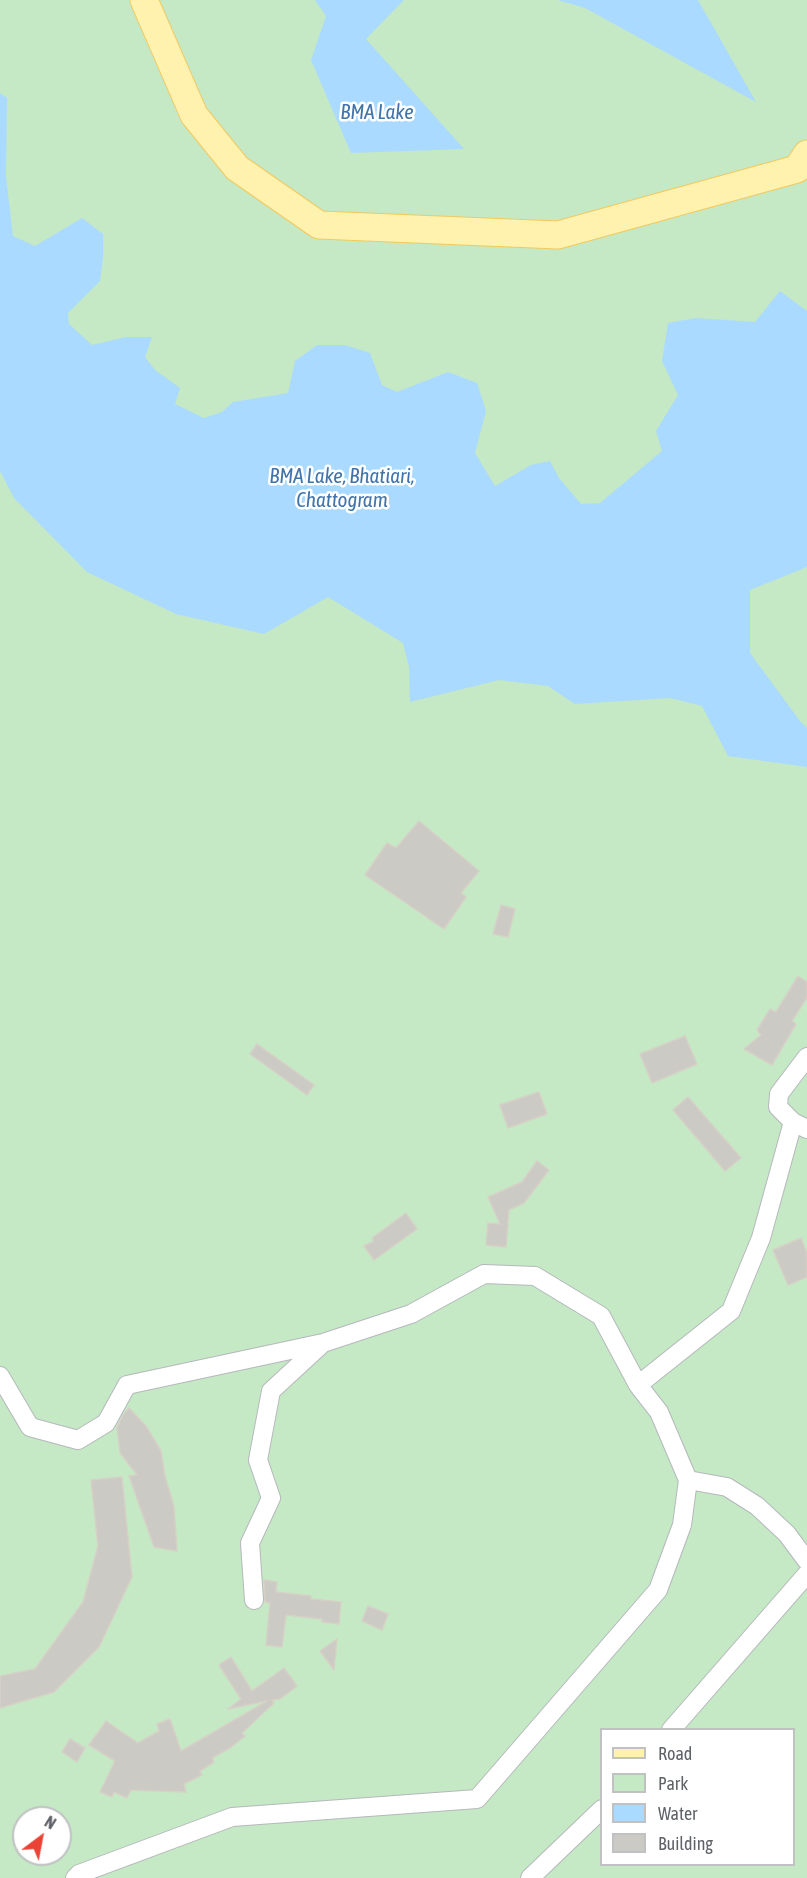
<!DOCTYPE html>
<html>
<head>
<meta charset="utf-8">
<style>
  body { margin:0 }
  #map { position:relative; width:807px; height:1878px; overflow:hidden; background:#f1efe8; font-family:"Asap Condensed",sans-serif }
  canvas { display:block }
  .legend { position:absolute; left:600px; top:1728px; width:195px; height:138px; box-sizing:border-box; background:#fff; border:2px solid #bfc1c3; margin:0; padding:8px 10px; list-style:none; font-size:18px; color:#5f6368 }
  .legend li { display:flex; align-items:center; gap:12px; height:30px }
  .legend b { width:30px; border:2px solid #bfc1c3 }
  .north { position:absolute; left:12px; top:1806px; width:60px; height:60px; box-sizing:border-box; background:#fff; border:2px solid #bfc1c3; border-radius:50%; rotate:32deg; font-size:16px; font-weight:700; line-height:24px; text-align:center; color:#5f6368 }
  .north::after { content:''; display:block; margin:auto; width:21px; height:27px; background:#ea4335; clip-path:polygon(50% 0,100% 100%,50% 72%,0 100%) }
</style>
</head>
<body>
<div id="map">
<canvas width="807" height="1878"></canvas>
<ul class="legend">
<li><b style="height:8px;background:#fff2af"></b>Road</li>
<li><b style="height:16px;background:#c5e8c5"></b>Park</li>
<li><b style="height:16px;background:#aadaff"></b>Water</li>
<li><b style="height:16px;background:#cccac5"></b>Building</li>
</ul>
<div class="north">N</div>
</div>
<script>
const c = document.querySelector('canvas').getContext('2d');
c.lineJoin = 'round';
function fillPath(path, color) {
  c.fillStyle = color;
  c.fill(path, 'evenodd');
}
function stroke(path, color, width, dash) {
  c.strokeStyle = color;
  c.lineWidth = width;
  c.lineCap = dash ? 'butt' : 'round';
  c.setLineDash(dash || []);
  c.stroke(path);
}
function label(font, color, halo, rows, align = 'center') {
  c.font = font + ' "Asap Condensed",sans-serif';
  c.lineWidth = 5;
  c.setLineDash([]);
  c.textBaseline = 'middle';
  c.strokeStyle = halo;
  c.fillStyle = color;
  for (const [text, x, y, turn = 0] of rows) {
    c.save();
    c.translate(x, y);
    c.rotate((+turn || 0) * Math.PI / 180);
    c.textAlign = isNaN(turn) ? turn : align;
    if (halo) c.strokeText(text, 0, 0);
    c.fillText(text, 0, 0);
    c.restore();
  }
}
fillPath(new Path2D(`
  M0 0H807V1878H0ZM602 1730H794V1864H602ZM24 1818H60V1854H24Z`), '#c5e8c5');
fillPath(new Path2D(`
  M315 0H404L366 39 464 149 351 153 311 60 326 16Z
  M558 0H698L756 102 585 8Z
  M0 93 7 98 6 177 13 236 35 246 82 218 103 234V257L100 281 68 313 69 324 92 345 126 337H152L145 357 155 370 180 388 175 404 204 418 222 412 233 402 288 393 295 361 317 345H345L370 353 382 385 397 392 448 372 477 383 486 411 475 453 495 486 531 465 550 461 559 478 581 504 600 503 662 451 656 431 678 395 662 361 668 323 696 318 755 322 780 291 807 311V567L750 590V653L800 721 807 728V767L728 756 702 706 670 698 575 704 548 686 499 680 410 702 409 667 403 643 328 597 264 634 176 614 87 572 14 498 0 471Z`), '#aadaff');
const building = new Path2D(`
  M419 821 479 871 461 893 466 897 444 929 365 875 387 843 396 848Z
  M501 905 515 909 508 937 493 934Z
  M798 976 807 982V998L792 1021 796 1024 772 1065 744 1049 761 1035 757 1030 770 1009 776 1012Z
  M685 1036 697 1064 652 1083 640 1054Z
  M257 1044 314 1085 307 1095 250 1054Z
  M539 1092 547 1114 508 1128 500 1105Z
  M688 1097 741 1158 725 1171 673 1110Z
  M537 1161 549 1170 524 1203 509 1210 506 1247 486 1245 488 1223 500 1224 488 1197 522 1182Z
  M406 1213 417 1229 374 1260 364 1246 374 1241 372 1238Z
  M801 1238 807 1253V1277L788 1285 773 1250Z
  M129 1408 146 1426 161 1451 165 1476 174 1507 177 1551 154 1547 129 1476 137 1475 120 1453 117 1427 123 1415Z
  M122 1477 132 1577 99 1647 54 1692 0 1708V1676L35 1669 83 1602 98 1546 91 1480Z
  M264 1580 277 1582 276 1592 311 1596V1599L341 1602 339 1624 322 1622V1619L286 1615 282 1647 266 1645 270 1603 265 1602Z
  M368 1606 388 1614 382 1630 362 1621Z
  M337 1639 334 1670 320 1651Z
  M231 1657 252 1691 284 1668 297 1686 280 1699 272 1700 274 1703 242 1733 245 1736 230 1748 212 1758 214 1762 200 1771 202 1775 184 1784 186 1792 131 1790 127 1798 114 1792 112 1797 100 1792 115 1761 89 1745 106 1721 138 1743 159 1731 157 1724 170 1719 181 1751 267 1701 228 1709 241 1699 219 1665Z
  M70 1739 85 1748 77 1762 62 1752Z`);
fillPath(building, '#cccac5');
stroke(building, '#d6d1c6', 1.5);
const minor = new Path2D(`
  M807 1057 779 1094 778 1107 793 1122 807 1129
  M0 1376 30 1427 78 1440 106 1423 127 1385 323 1343
  M688 1480 727 1487 757 1506 787 1534 807 1561
  M254 1600 250 1543 271 1498 258 1460 271 1391 323 1343 411 1314 484 1274 535 1276 601 1316 638 1385
  M671 1730 807 1574
  M75 1878 79 1874 232 1817 477 1799 658 1590 682 1525 688 1480 659 1412 638 1385 731 1311 761 1238 793 1122
  M530 1878 602 1809`);
const primary = new Path2D(`
  M144 0 194 115 237 168 319 225 558 235 797 169 807 154`);
stroke(minor, '#b5b8bc', 20);
stroke(primary, '#f2c960', 29);
stroke(minor, '#fff', 18);
stroke(primary, '#fff2af', 27);
label('italic 21px', '#4174aa', '#fff', [
  ["BMA Lake",377,112],
  ["BMA Lake, Bhatiari,",342,476],
  ["Chattogram",342,500]
]);
</script>
</body>
</html>
